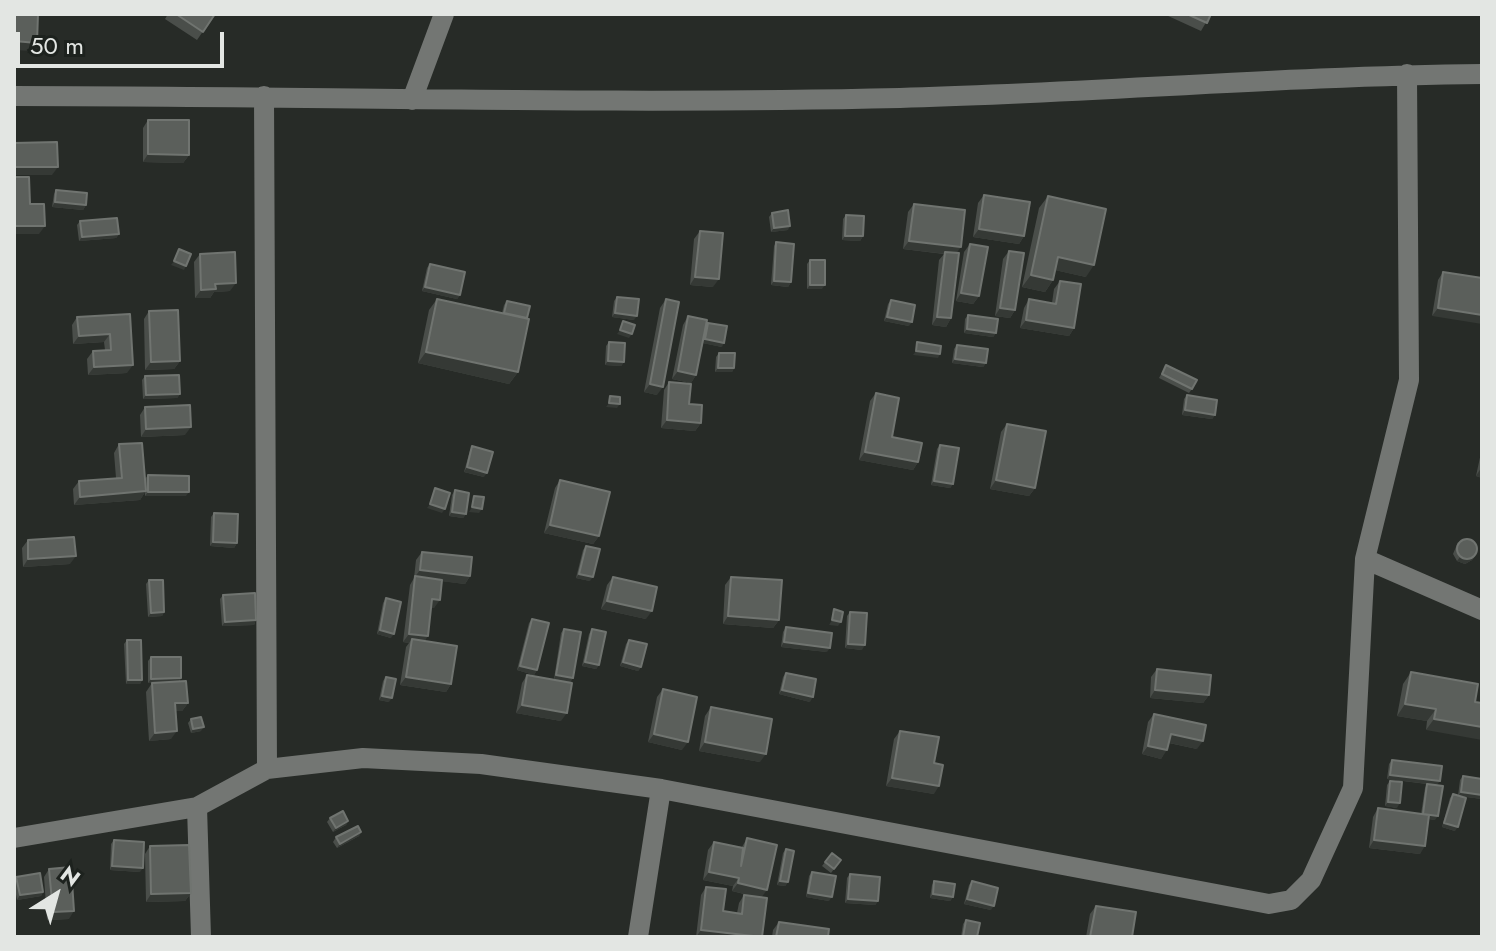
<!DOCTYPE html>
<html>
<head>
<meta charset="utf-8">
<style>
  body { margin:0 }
  #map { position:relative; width:1496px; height:951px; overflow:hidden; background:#272b27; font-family:Jost,sans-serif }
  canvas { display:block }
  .frame { position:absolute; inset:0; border:16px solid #e3e6e3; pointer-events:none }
  .north { position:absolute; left:16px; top:855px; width:80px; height:80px; -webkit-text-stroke:6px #1d221e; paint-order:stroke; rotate:37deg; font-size:22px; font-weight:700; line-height:32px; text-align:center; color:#e3e6e3 }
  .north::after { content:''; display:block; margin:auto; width:28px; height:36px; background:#e3e6e3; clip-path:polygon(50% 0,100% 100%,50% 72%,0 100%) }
  .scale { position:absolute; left:16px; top:32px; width:208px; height:36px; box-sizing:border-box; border:4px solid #e3e6e3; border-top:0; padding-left:10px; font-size:24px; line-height:28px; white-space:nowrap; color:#e3e6e3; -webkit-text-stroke:6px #1d221e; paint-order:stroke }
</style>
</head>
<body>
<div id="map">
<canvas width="1496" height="951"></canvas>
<div class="frame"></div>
<div class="north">N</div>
<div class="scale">50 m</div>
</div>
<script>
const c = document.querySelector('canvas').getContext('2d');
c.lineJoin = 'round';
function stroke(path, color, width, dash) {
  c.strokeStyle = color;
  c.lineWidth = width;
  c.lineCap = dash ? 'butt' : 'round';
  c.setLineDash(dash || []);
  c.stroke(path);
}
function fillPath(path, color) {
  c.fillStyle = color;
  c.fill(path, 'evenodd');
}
stroke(new Path2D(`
  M14 96C309 96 604 105 900 98 1094 93 1288 76 1482 74
  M264 96 267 769
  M412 100 444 14
  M1365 559 1482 610
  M197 807 201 937
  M14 838 197 807 267 769 363 758 481 764 661 789 1269 904 1291 900 1311 880 1353 788 1365 559 1409 380 1407 74
  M638 937 661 789`), '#737673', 20);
fillPath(new Path2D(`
  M168 14H215L197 40 165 19Z
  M1167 14H1211L1201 31 1166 15Z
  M148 120 189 155 183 163 143 162V128Z
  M56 190 86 205 83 210 52 207 54 194Z
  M984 195 1024 236 1019 244 973 237 978 203Z
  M1048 196 1086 277 1055 270 1053 280 1045 292 1022 287 1039 208Z
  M914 204 956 253 951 318 946 327 932 325 939 260 944 254 903 249 908 212Z
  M772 213 788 230 771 232 769 217Z
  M846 215 863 236 860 241 842 240 843 219Z
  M80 221 119 234 116 238 79 241 77 225Z
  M700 231 713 287 690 285 694 239Z
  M776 242 791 282 788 287 771 285 774 246Z
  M970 244 979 296 973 304 956 301 964 252Z
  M1009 251 1015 310 1010 318 995 316 1003 259Z
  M200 254 230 291 214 292 210 298H195L194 262Z
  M810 260 822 289H807V264Z
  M430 264 460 295 457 299 422 291 427 268Z
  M1443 272 1482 278 1432 316 1438 280Z
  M1060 281 1074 328 1069 336 1020 328 1024 308 1029 299 1052 303 1054 289Z
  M617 297 634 320 612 317 614 301Z
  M437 299 502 313 504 305 507 301 527 318 518 372 509 384 418 363 429 310Z
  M666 299 657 395 644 392 660 308Z
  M891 300 909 326 884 321 888 304Z
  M149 311 180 361 174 369 145 370 144 319Z
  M130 314 127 373 88 375 87 359 93 351 105 350 104 342 73 344 72 325 77 317Z
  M968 315 996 333 993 337 964 333 965 319Z
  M688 316 706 325 708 323 722 347 703 343 696 375 691 383 672 379 683 325Z
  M609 342 624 362 621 366 605 365 606 346Z
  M957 345 986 363 983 367 952 363 954 349Z
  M719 353 734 368 732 372H715L716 357Z
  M1166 365 1192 389 1189 393 1159 378Z
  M145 376 180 394 177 398 143 399 142 380Z
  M669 382 689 404 701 423 695 431 661 428 664 390Z
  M876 393 892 437 918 462 913 470 859 460 870 401Z
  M1187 395 1215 415 1212 419 1182 415 1184 399Z
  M145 407 185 435 141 437 140 415Z
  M1007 424 1035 488 1029 496 990 489 1001 432Z
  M119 444 145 489V479L148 475 186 496H145V492L140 500 74 505 73 489 79 481 116 478 114 453Z
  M940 445 953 484 950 488 931 485 937 449Z
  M472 446 484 477 464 472 470 450Z
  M1482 448V478L1476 476Z
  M560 480 599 536 593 544 544 533 555 488Z
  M455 490 466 514 463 518 449 516 452 495Z
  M214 513 237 543 234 548 210 546 211 517Z
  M28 540 70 564 23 567 22 548Z
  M1458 542 1475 556 1472 560 1465 564 1457 561 1453 554Z
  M586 546 590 581 576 578 583 550Z
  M422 552 470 576 465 584 442 581 434 608H431L425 641 451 684 446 692 400 685 406 647 409 643 403 642 410 585 414 578 416 560Z
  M613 577 646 619 601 609 607 585Z
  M731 577 779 620 773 628 723 624 725 585Z
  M149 580 164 612 162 616 148 617 146 584Z
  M223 595 256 620 254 625 222 626 220 599Z
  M386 598 391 638 377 634 383 603Z
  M850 612 862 650 845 648 847 616Z
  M532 619 537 670 534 675 517 670 529 623Z
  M786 627 827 652 781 647 783 632Z
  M564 629 573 678 570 682 554 679 561 633Z
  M592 629 599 665 596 669 582 666 589 634Z
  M127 640 142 680 140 684H126L124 644Z
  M629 640 641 667 638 671 620 666 626 644Z
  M151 657 181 678 179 682 188 703 182 711H175L171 739 149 741 146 692 152 683H164H148V661Z
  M1157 669 1209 695 1203 703 1150 698 1151 677Z
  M1411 672 1475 702 1426 730 1427 721 1397 716 1403 684Z
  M786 673 810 702 779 694 783 677Z
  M527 675 561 721 516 713 522 683Z
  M386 677 389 702 379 700 383 681Z
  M663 689 682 750 648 742 657 697Z
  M711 707 760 762 699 751 705 716Z
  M1154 714 1197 749 1169 743 1161 759 1142 754 1148 722Z
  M191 719 201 731 191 733 188 723Z
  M900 731 934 763V794L886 786 894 739Z
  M1392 760 1437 785 1435 820 1429 819 1420 854 1369 848 1373 817 1378 808 1421 814 1425 788 1427 784 1387 779 1389 764Z
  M1463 776 1482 779V799L1459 796 1455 831 1442 827 1450 798 1453 794 1458 796 1460 780Z
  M1390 781 1397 808 1385 806 1387 785Z
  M330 818 348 821 346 825 333 832 327 822Z
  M361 832 359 836 337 848 333 842 336 837Z
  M747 838 762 897V937H696L701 895 706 887 723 911 737 913 739 903 744 895 756 897 732 891 733 886 703 880 708 850 714 842 742 847Z
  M114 840 140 872 110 870 111 844Z
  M150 846 191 893 185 901 146 902 145 854Z
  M786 849 788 882 785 886 777 885 783 853Z
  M832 853 841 860 831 873 822 866Z
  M49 869 69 919 47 920 44 877Z
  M812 872 829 901 806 897 809 876Z
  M850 874 878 901 875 905 845 903 847 878Z
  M16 877 43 892 41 896 17 900 14 883V880Z
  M934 881 953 897 950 901 930 898 932 885Z
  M972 881 991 910 964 904 969 885Z
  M1096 906 1132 937H1086L1090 914Z
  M966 920 977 937H961L963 924Z
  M779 922 828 937H772L773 930Z`), '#4a4e4a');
fillPath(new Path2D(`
  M14 41 37 43 32 51 14 50Z
  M148 154 189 155 183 163 143 162Z
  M14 167H58L52 175H14Z
  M55 202 86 205 83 210 52 207Z
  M14 226H45L39 234H14Z
  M790 226 788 230 771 232 774 228Z
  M979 229 1024 236 1019 244 973 237Z
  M119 234 116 238 79 241 82 237Z
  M845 236H863L860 241 842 240Z
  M909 241 961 247 955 255 903 249Z
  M1058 257 1094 265 1086 277 1050 269Z
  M174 261 186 266 184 270 171 265Z
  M1031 275 1053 280 1045 292 1022 287Z
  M695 277 719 279 713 287 690 285Z
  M774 281 791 282 788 287 771 285Z
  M236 283 230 291 214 292 210 298H195L201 290 215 284Z
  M810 285H825L822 289H807Z
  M425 287 460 295 457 299 422 291Z
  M961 293 979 296 973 304 956 301Z
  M1000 308 1015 310 1010 318 995 316Z
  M1438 308 1482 315V324L1432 316Z
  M615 313 637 316 634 320 612 317Z
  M887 317 912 322 909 326 884 321Z
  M937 317 951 318 946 327 932 325Z
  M1026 320 1074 328 1069 336 1020 328Z
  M967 329 996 333 993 337 964 333Z
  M620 330 632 334 629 338 617 334Z
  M110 334 104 342 73 344 79 336Z
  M705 339 724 343 722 347 702 343Z
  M916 351 940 354 938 358 913 355Z
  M426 352 518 372 509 384 418 363Z
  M955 359 986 363 983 367 952 363Z
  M180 361 174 369 145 370 151 362Z
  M608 361 624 362 621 366 605 365Z
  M133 365 127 373 88 375 94 367Z
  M718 368H734L732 372H715Z
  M678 371 696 375 691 383 672 379Z
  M650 384 663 387 657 395 644 392Z
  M180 394 177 398 143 399 146 395Z
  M609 403 620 404 617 408 606 407Z
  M1185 410 1215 415 1212 419 1182 415Z
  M667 420 701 423 695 431 661 428Z
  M191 427 185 435 141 437 146 429Z
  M865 452 918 462 913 470 859 460Z
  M467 467 487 473 484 477 464 472Z
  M1481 468 1482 478 1476 476Z
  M996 480 1035 488 1029 496 990 489Z
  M934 481 953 484 950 488 931 485Z
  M146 491 140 500 74 505 80 497Z
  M148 492H189L186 496H145Z
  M430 504 445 509 442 513 427 508Z
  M472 507 482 509 479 513 469 512Z
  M452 512 466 514 463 518 449 516Z
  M550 525 599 536 593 544 544 533Z
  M213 542 237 543 234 548 210 546Z
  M76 556 70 564 23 567 28 559Z
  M1475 556 1472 560 1465 564 1457 561 1460 557Z
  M420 570 470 576 465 584 414 578Z
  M579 574 593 577 590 581 576 578Z
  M432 599 440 600 434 608H426Z
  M607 601 652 611 646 619 601 609Z
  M164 612 162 616 148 617 151 613Z
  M728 616 779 620 773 628 723 624Z
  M256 620 254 625 222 626 225 622Z
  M832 620 841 622 838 626 829 625Z
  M380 630 394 634 391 638 377 634Z
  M409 634 428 636 422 645 412 639 409 643 403 642Z
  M784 642 830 648 827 652 781 647Z
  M848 644 865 645 862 650 845 648Z
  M585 662 599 665 596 669 582 666Z
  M623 662 641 667 638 671 620 666Z
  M520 666 537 670 534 675 517 670Z
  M556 675 573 678 570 682 554 679Z
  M406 677 451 684 446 692 400 685Z
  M181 678 178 682 148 683 151 679Z
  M128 680H142L140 684H126Z
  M782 690 813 697 810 702 779 694Z
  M1155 690 1209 695 1203 703 1150 698Z
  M382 696 392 698 389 702 379 700Z
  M175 703H188L182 711H169Z
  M1405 704 1436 709 1427 721 1397 716Z
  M522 705 567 713 561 721 516 713Z
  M1434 719 1482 727V740L1426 730Z
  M204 727 201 731 191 733 193 729Z
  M177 731 171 739 149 741 155 733Z
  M654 734 688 742 682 750 648 742Z
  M1171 734 1203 741 1197 749 1165 742Z
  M705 742 766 754 760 762 699 751Z
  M1148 746 1167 750 1161 759 1142 754Z
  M1390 775 1440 781 1437 785 1387 779Z
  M892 778 939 786 934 794 886 786Z
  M1461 792 1482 795V799L1458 796Z
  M1388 802 1400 803 1397 808 1385 806Z
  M1423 814 1438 816 1435 820 1420 818Z
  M348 821 346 825 333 832 336 828Z
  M1444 823 1458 827 1455 831 1442 827Z
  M361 832 359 836 337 848 340 844Z
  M1374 840 1425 846 1420 854 1369 848Z
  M112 866 143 868 140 872 110 870Z
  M709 872 739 878 733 886 703 880Z
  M780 881 788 882 785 886 777 885Z
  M738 883 767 890 761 898 732 891Z
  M43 892 41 896 17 900 20 895Z
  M191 893 185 901 146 902 151 894Z
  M808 893 832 897 829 901 806 897Z
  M933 894 953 897 950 901 930 898Z
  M848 899 878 901 875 905 845 903Z
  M967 899 994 906 991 910 964 904Z
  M74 911 69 919 47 920 53 912Z
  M701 930 753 937H696Z`), '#353935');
const building = new Path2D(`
  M14 14H38L37 43 14 41Z
  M176 14H215L203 32Z
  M1187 14H1211L1207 23Z
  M148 120H189V155L148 154Z
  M57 142 58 167H14V143Z
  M14 177H29L30 204H44L45 226H14Z
  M56 190 87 193 86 205 55 202Z
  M984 195 1030 202 1024 236 979 229Z
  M1048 196 1106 209 1094 265 1058 257 1053 280 1031 275Z
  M914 204 965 210 961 247 909 241Z
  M788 210 790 226 774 228 772 213Z
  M846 215 864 216 863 236H845Z
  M117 218 119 234 82 237 80 221Z
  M700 231 723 233 719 279 695 277Z
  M776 242 794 244 791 282 774 281Z
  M970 244 988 247 979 296 961 293Z
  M179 249 191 254 186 266 174 261Z
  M1009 251 1024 253 1015 310 1000 308Z
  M235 252 236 283 215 284 216 289 201 290 200 254Z
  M945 252 959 253 951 318 937 317Z
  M810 260H825V285H810Z
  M430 264 465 272 460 295 425 287Z
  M1443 272 1482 278V315L1438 308Z
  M1060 281 1081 284 1074 328 1026 320 1029 299 1056 304Z
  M617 297 639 299 637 316 615 313Z
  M437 299 529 319 518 372 426 352Z
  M666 299 679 302 663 387 650 384Z
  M891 300 915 305 912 322 887 317Z
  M507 301 530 306 527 318 504 313Z
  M178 310 180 361 151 362 149 311Z
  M130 314 133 365 94 367 93 351 111 350 110 334 79 336 77 317Z
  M968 315 998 319 996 333 967 329Z
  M688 316 707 320 696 375 678 371Z
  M623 321 635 325 632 334 620 330Z
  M708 323 727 326 724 343 705 339Z
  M609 342 625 343 624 362 608 361Z
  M917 342 941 346 940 354 916 351Z
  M957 345 988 349 986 363 955 359Z
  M719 353H735L734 368H718Z
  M1166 365 1197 380 1192 389 1162 374Z
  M179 375 180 394 146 395 145 376Z
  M669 382 691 384 689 404 702 405 701 423 667 420Z
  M876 393 899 398 892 437 922 443 918 462 865 452Z
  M1187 395 1217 400 1215 415 1185 410Z
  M610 396 620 397V404L609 403Z
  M190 405 191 427 146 429 145 407Z
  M1007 424 1046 431 1035 488 996 480Z
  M142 443 146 491 80 497 79 481 122 478 119 444Z
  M940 445 959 448 953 484 934 481Z
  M472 446 493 452 487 473 467 467Z
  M148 475 189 476V492H148Z
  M560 480 610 492 599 536 550 525Z
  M435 488 450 493 445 509 430 504Z
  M455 490 469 493 466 514 452 512Z
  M474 496 484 497 482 509 472 507Z
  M214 513 238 514 237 543 213 542Z
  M74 537 76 556 28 559V540Z
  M1457 549a10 10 0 1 1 20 0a10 10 0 1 1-20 0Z
  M586 546 600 549 593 577 579 574Z
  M422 552 472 557 470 576 420 570Z
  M415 576 442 580 440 600 432 599 428 636 409 634Z
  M613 577 657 587 652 611 607 601Z
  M731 577 782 580 779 620 728 616Z
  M149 580H163L164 612 151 613Z
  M255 593 256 620 225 622 223 595Z
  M386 598 401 602 394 634 380 630Z
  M834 609 843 612 841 622 832 620Z
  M850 612 867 613 865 645 848 644Z
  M532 619 549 623 537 670 520 666Z
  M786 627 832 633 830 648 784 642Z
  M564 629 581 632 573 678 556 675Z
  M592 629 606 632 599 665 585 662Z
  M412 639 457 646 451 684 406 677Z
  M127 640H141L142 680H128Z
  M629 640 647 644 641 667 623 662Z
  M151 657H181V678L151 679Z
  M1157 669 1211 675 1209 695 1155 690Z
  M1411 672 1478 684 1475 702 1482 703V727L1434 719 1436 709 1405 704Z
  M786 673 816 679 813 697 782 690Z
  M527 675 572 683 567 713 522 705Z
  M386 677 396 679 392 698 382 696Z
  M186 681 188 703H175L177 731 155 733 152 683Z
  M663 689 697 697 688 742 654 734Z
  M711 707 772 719 766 754 705 742Z
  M1154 714 1206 725 1203 741 1171 734 1167 750 1148 746Z
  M201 717 204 727 193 729 191 719Z
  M900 731 939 737 934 763 943 765 939 786 892 778Z
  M1392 760 1442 766 1440 781 1390 775Z
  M1463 776 1482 779V795L1461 792Z
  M1390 781 1402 782 1400 803 1388 802Z
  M1427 784 1443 786 1438 816 1423 814Z
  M1453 794 1466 798 1458 827 1444 823Z
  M1378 808 1429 815 1425 846 1374 840Z
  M343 811 348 821 336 828 330 818Z
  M358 826 361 832 340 844 336 837Z
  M747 838 777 845 767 890 738 883 739 878 709 872 714 842 743 848 741 866Z
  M114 840 144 842 143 868 112 866Z
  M189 845 191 893 151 894 150 846Z
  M786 849 794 851 788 882 780 881Z
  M832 853 841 860 834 869 825 862Z
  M71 867 74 911 53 912 49 869Z
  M812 872 836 876 832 897 808 893Z
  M40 873 43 892 20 895 16 877Z
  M850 874 880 877 878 901 848 899Z
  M934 881 955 884 953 897 933 894Z
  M972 881 998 888 994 906 967 899Z
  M706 887 726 889 723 911 742 914 744 895 767 898 762 937 701 930Z
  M1096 906 1136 912 1132 937H1090Z
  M966 920 980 923 977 937H963Z
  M779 922 829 929 828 937H776Z`);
fillPath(building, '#5b5f5b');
stroke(building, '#707470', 2);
</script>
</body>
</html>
